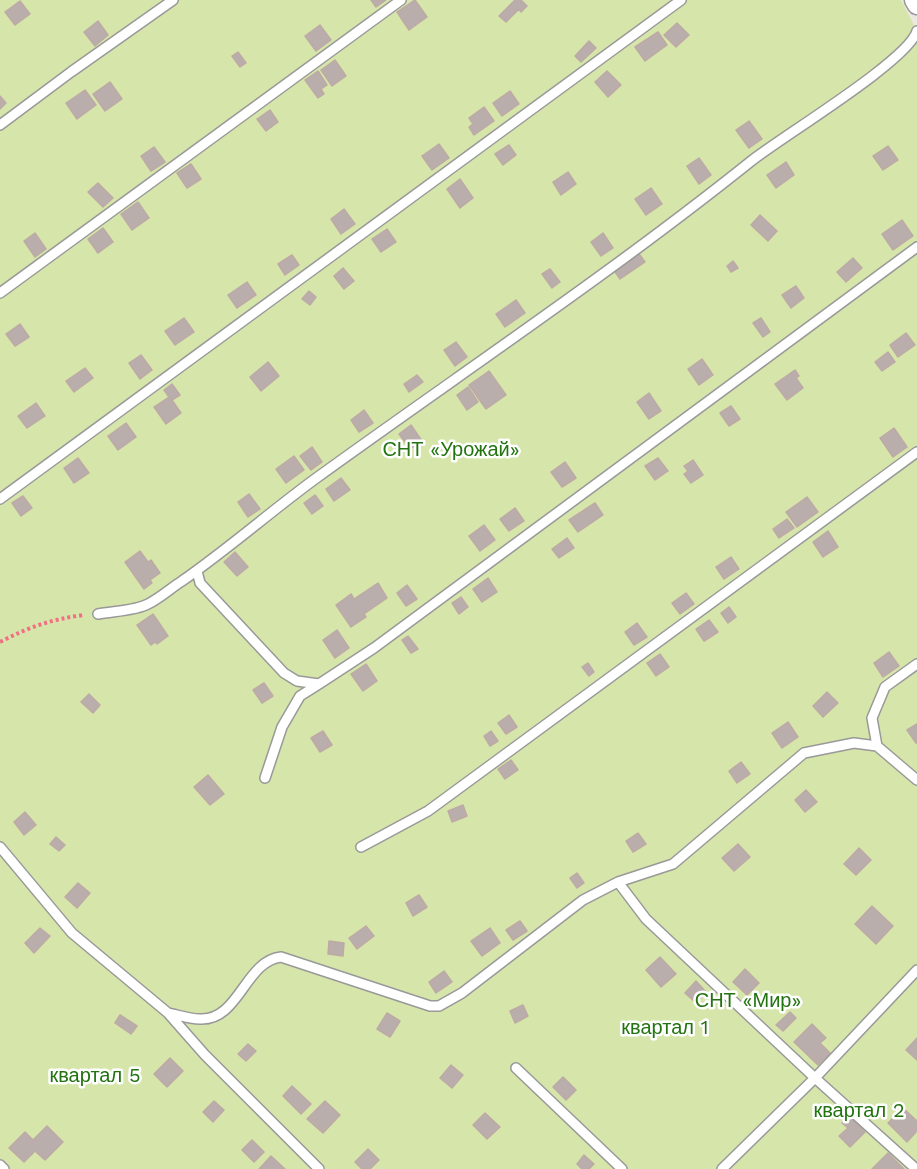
<!DOCTYPE html>
<html>
<head>
<meta charset="utf-8">
<style>
  body { margin:0 }
  canvas { display:block; background:#ede7e2 }
</style>
</head>
<body>
<canvas width="917" height="1169"></canvas>
<script>
const c = document.querySelector('canvas').getContext('2d');
c.lineJoin = 'round';
function fillPath(path, color) {
  c.fillStyle = color;
  c.fill(path, 'evenodd');
}
function stroke(path, color, width, dash) {
  c.strokeStyle = color;
  c.lineWidth = width;
  c.lineCap = dash ? 'butt' : 'round';
  c.setLineDash(dash || []);
  c.stroke(path);
}
function label(font, color, halo, rows, align = 'center') {
  c.font = font + ' "Work Sans",sans-serif';
  c.lineWidth = 5;
  c.setLineDash([]);
  c.textBaseline = 'middle';
  c.strokeStyle = halo;
  c.fillStyle = color;
  for (const [text, x, y, turn = 0] of rows) {
    c.save();
    c.translate(x, y);
    c.rotate((+turn || 0) * Math.PI / 180);
    c.textAlign = isNaN(turn) ? turn : align;
    if (halo) c.strokeText(text, 0, 0);
    c.fillText(text, 0, 0);
    c.restore();
  }
}
fillPath(new Path2D(`
  M0 0H901L917 31V1169H0Z`), '#d6e5aa');
const building = new Path2D(`
  M371 0H386L376 7Z
  M415 0 427 17 409 30 397 12Z
  M515 0H521L527 6 521 12 519 9 506 22 499 16Z
  M20 1 30 14 15 25 5 12Z
  M98 21 108 35 95 46 84 32Z
  M677 23 689 35 676 47 664 35Z
  M320 25 331 40 316 51 305 36Z
  M658 32 667 45 645 61 635 47Z
  M589 41 596 48 581 62 575 56Z
  M238 52 246 63 240 67 232 56Z
  M335 60 346 76 332 86 321 70Z
  M318 71 327 85 321 89 324 94 318 98 305 80Z
  M607 71 621 85 608 97 595 82Z
  M110 82 122 99 105 111 93 94Z
  M85 90 96 105 77 119 66 103Z
  M510 91 519 104 502 116 493 103Z
  M0 96 6 103 0 109Z
  M484 107 494 121 474 135 469 127 473 124 469 118Z
  M270 110 278 122 266 131 257 119Z
  M749 121 762 139 749 148 736 130Z
  M439 144 449 158 432 170 422 156Z
  M509 145 516 155 503 165 495 154Z
  M888 146 898 160 883 170 873 156Z
  M154 147 165 162 151 171 141 156Z
  M699 158 711 175 699 184 687 166Z
  M786 162 794 175 776 188 767 175Z
  M191 164 201 179 187 188 177 173Z
  M568 172 576 184 561 195 553 182Z
  M460 179 473 198 460 208 447 189Z
  M98 183 113 198 103 207 88 192Z
  M651 188 662 204 646 215 635 199Z
  M138 202 149 218 132 230 121 214Z
  M344 209 355 224 341 234 331 219Z
  M760 215 777 231 768 241 751 225Z
  M902 220 913 236 893 250 882 234Z
  M103 228 113 242 98 253 88 239Z
  M387 229 396 242 381 252 372 239Z
  M35 233 46 249 35 257 24 241Z
  M603 233 613 248 601 256 591 242Z
  M637 251 645 262 620 279 613 269Z
  M292 255 299 265 285 275 278 264Z
  M853 258 862 268 846 282 837 272Z
  M733 261 738 268 731 272 727 266Z
  M343 268 354 281 344 289 334 276Z
  M550 269 560 282 552 288 542 274Z
  M247 282 256 295 237 308 228 295Z
  M796 286 804 298 791 308 782 295Z
  M309 291 316 297 310 305 302 299Z
  M516 300 525 313 505 327 496 314Z
  M184 318 194 332 175 345 165 331Z
  M761 318 770 332 763 337 753 323Z
  M20 324 29 337 15 346 6 334Z
  M906 333 915 345 898 357 890 345Z
  M456 342 467 357 455 366 444 350Z
  M888 352 895 362 882 371 875 362Z
  M141 355 152 370 140 379 129 363Z
  M702 359 713 375 699 385 688 369Z
  M268 362 279 376 261 391 250 377Z
  M85 368 93 378 74 392 66 381Z
  M795 370 799 376 796 378 803 388 787 400 775 384Z
  M489 371 506 395 486 409 469 385Z
  M417 375 423 382 409 392 404 384Z
  M172 384 180 395 172 400 181 413 166 424 154 407 169 397 164 390Z
  M468 387 478 402 467 410 457 395Z
  M649 393 661 411 649 419 637 402Z
  M36 403 45 416 27 428 18 416Z
  M731 406 740 419 729 426 720 413Z
  M364 410 373 423 359 432 351 420Z
  M126 423 136 437 118 450 108 436Z
  M411 425 422 441 410 449 399 434Z
  M894 428 907 447 893 457 880 438Z
  M312 447 322 462 311 470 300 456Z
  M294 456 304 470 286 483 276 469Z
  M78 458 89 473 74 483 64 468Z
  M658 458 668 471 655 480 645 466Z
  M693 460 703 475 691 483 684 474 688 471 684 466Z
  M565 462 576 478 562 487 551 472Z
  M341 478 350 490 334 501 326 489Z
  M249 494 260 509 248 517 238 502Z
  M315 495 323 506 312 514 304 503Z
  M23 496 32 508 21 516 12 503Z
  M807 497 818 512 797 527 786 512Z
  M595 503 603 515 578 532 569 520Z
  M515 508 524 521 509 531 500 519Z
  M787 519 794 528 779 538 773 529Z
  M484 525 495 540 480 551 469 536Z
  M828 531 838 547 823 557 813 542Z
  M567 538 574 548 559 558 552 549Z
  M140 551 148 562 151 560 160 573 150 580 152 583 144 589 125 562Z
  M235 552 248 567 237 576 224 562Z
  M731 557 739 569 724 579 716 567Z
  M488 578 497 592 482 602 473 589Z
  M378 583 387 598 364 614 366 617 351 627 336 605 351 594 354 599Z
  M407 585 417 599 406 606 397 593Z
  M686 593 694 604 680 614 672 603Z
  M461 597 468 607 459 614 452 603Z
  M729 607 736 617 728 623 721 613Z
  M153 614 168 636 157 644 155 642 151 645 137 625Z
  M709 620 718 632 704 641 696 629Z
  M637 623 647 637 634 645 625 632Z
  M337 630 349 648 335 658 323 640Z
  M408 636 418 649 411 653 402 640Z
  M889 652 899 666 883 677 874 663Z
  M660 654 669 667 656 676 647 663Z
  M588 663 594 672 589 676 582 667Z
  M366 664 377 681 363 691 351 674Z
  M264 683 273 696 262 703 253 690Z
  M827 692 838 703 823 717 813 706Z
  M89 694 100 705 93 713 81 702Z
  M509 715 517 727 506 734 498 723Z
  M788 722 798 737 782 748 772 733Z
  M917 724V743H916L907 730Z
  M323 731 332 745 320 752 311 738Z
  M491 731 498 741 490 746 484 736Z
  M511 760 518 770 505 779 498 769Z
  M741 762 750 774 737 783 729 771Z
  M208 775 224 794 210 805 194 787Z
  M806 790 817 802 805 812 795 800Z
  M463 805 467 816 452 822 448 811Z
  M25 812 36 825 24 835 14 822Z
  M638 833 646 844 633 852 626 841Z
  M56 837 65 845 59 851 50 844Z
  M738 844 750 857 734 871 722 858Z
  M859 848 871 860 856 875 844 864Z
  M577 873 584 883 577 888 570 878Z
  M78 883 90 893 77 908 65 897Z
  M419 895 427 907 413 916 406 903Z
  M872 906 893 926 876 944 855 924Z
  M520 921 527 931 513 940 506 930Z
  M366 926 374 936 357 949 349 938Z
  M40 928 50 936 34 953 25 943Z
  M490 928 500 943 482 956 471 941Z
  M329 941 344 943 343 956 328 954Z
  M660 957 676 974 661 987 646 970Z
  M745 969 759 983 747 995 733 982Z
  M444 971 452 982 436 993 429 982Z
  M696 981 706 992 696 1003 685 993Z
  M523 1005 528 1016 515 1023 510 1011Z
  M790 1012 796 1018 783 1031 776 1025Z
  M387 1013 400 1021 390 1037 377 1029Z
  M120 1015 137 1026 131 1034 115 1023Z
  M812 1024 826 1038 820 1043 830 1053 818 1065 794 1042Z
  M917 1038V1060L906 1050Z
  M248 1044 256 1051 246 1061 238 1054Z
  M170 1058 183 1071 167 1087 154 1074Z
  M451 1065 463 1075 452 1088 440 1078Z
  M563 1077 576 1090 566 1100 553 1087Z
  M292 1086 311 1104 301 1114 283 1096Z
  M214 1101 224 1110 213 1122 203 1112Z
  M325 1101 340 1115 323 1133 307 1119Z
  M903 1108 917 1121V1131L907 1142 888 1123Z
  M485 1113 500 1127 487 1139 473 1125Z
  M849 1116 865 1132 850 1147 839 1136 848 1128 842 1123Z
  M47 1126 63 1142 45 1160 35 1151 24 1162 9 1148 25 1132 33 1140Z
  M252 1140 264 1152 254 1162 242 1150Z
  M368 1149 379 1160 370 1169H362L355 1162Z
  M888 1153 904 1169H872Z
  M584 1155 594 1164 589 1169H582L577 1164Z
  M271 1156 285 1169H259Z`);
fillPath(building, '#b9aeac');
stroke(building, '#beaaa5', 1.5);
const service = new Path2D(`
  M0 125 71 72 173 0
  M0 293 401 0
  M0 499 681 0
  M197 571 200 583 284 673 297 681 319 684 374 648 917 247
  M98 614C113 611 135 611 148 604 160 598 171 588 182 581 228 549 270 512 315 479 460 374 610 274 750 162 781 137 908 61 917 31
  M917 664 885 687 872 718 877 746 917 780
  M265 778 282 727 300 696 319 684
  M0 847 72 933 168 1013 205 1055 319 1169
  M361 847 428 811 917 452
  M618 882 646 919 815 1078 916 1169
  M168 1013C178 1015 189 1019 200 1019 239 1021 245 961 281 957L430 1006H439L462 993 583 900 618 882 673 864 804 753 854 743 877 746
  M516 1068 622 1169
  M0 1165 4 1169
  M722 1169 815 1078 917 970`);
const minor = new Path2D(`
  M914 0 917 5`);
stroke(service, '#999', 12);
stroke(minor, '#999', 21);
stroke(new Path2D(`
  M0 642C29 627 52 619 84 615`), '#f26f83', 4, [3, 3]);
stroke(service, '#fff', 9);
stroke(minor, '#fff', 18);
label('20px', '#237311', '#fff', [
  ["СНТ «Урожай»",451,450],
  ["СНТ «Мир»",748,1001],
  ["квартал 1",665,1028],
  ["квартал 5",95,1076],
  ["квартал 2",859,1111]
]);
</script>
</body>
</html>
